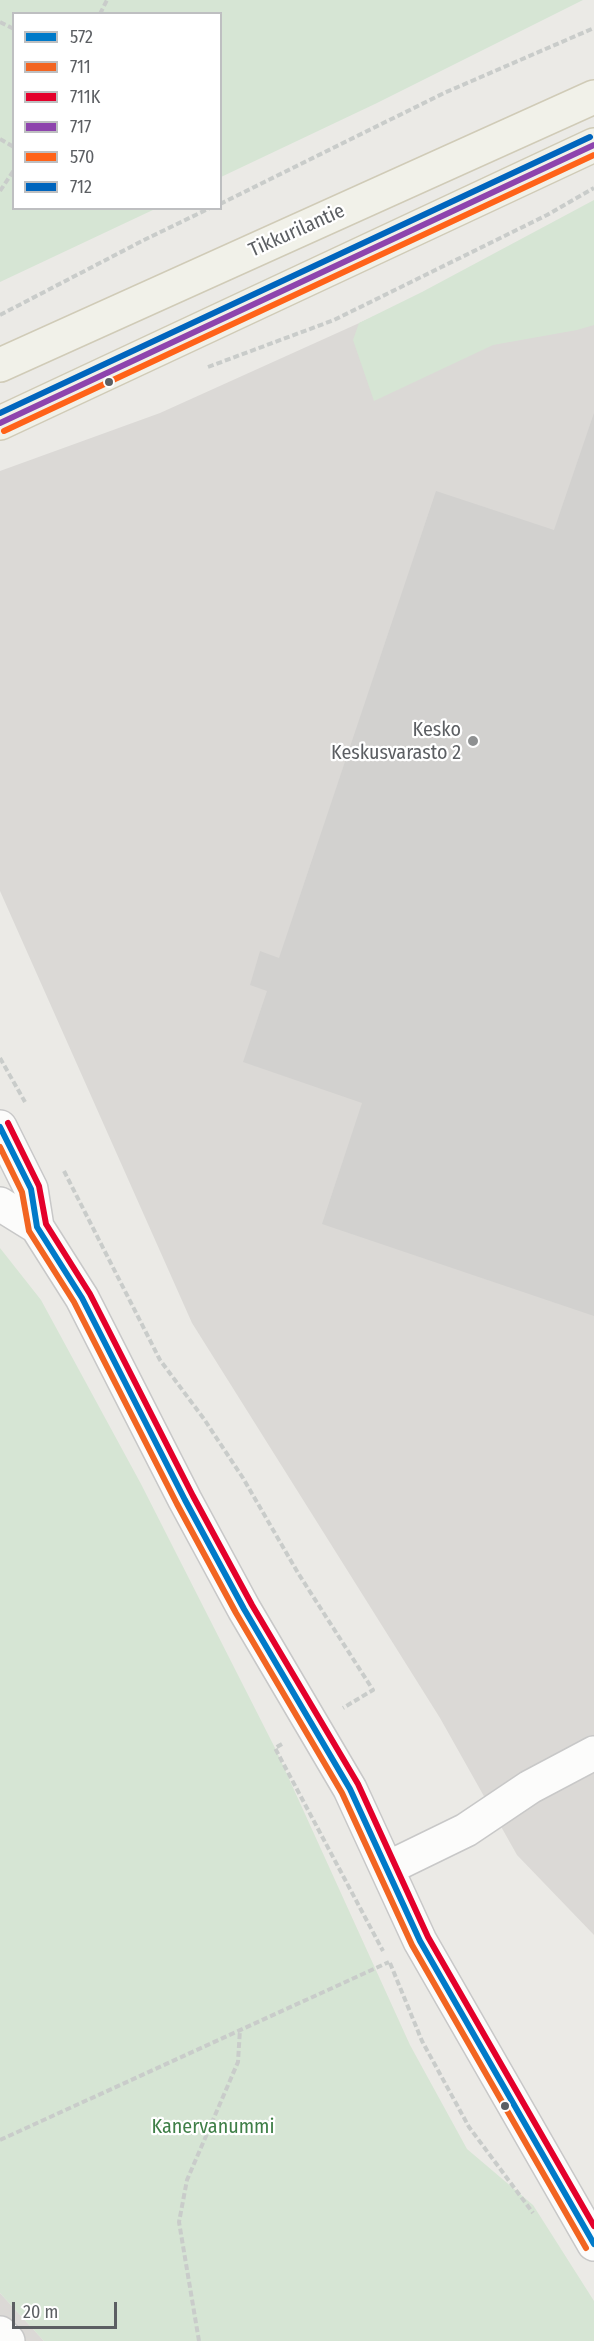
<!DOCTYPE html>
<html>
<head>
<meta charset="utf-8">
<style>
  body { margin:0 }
  #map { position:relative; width:594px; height:2341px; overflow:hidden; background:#ebeae6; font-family:"Fira Sans Condensed",sans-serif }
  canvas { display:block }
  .legend { position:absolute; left:12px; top:12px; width:210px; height:198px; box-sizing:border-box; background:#fff; border:2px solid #bebfc1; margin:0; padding:8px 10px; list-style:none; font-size:18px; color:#5c5f63 }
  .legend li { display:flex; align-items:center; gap:12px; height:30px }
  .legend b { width:30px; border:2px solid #bebfc1 }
  .scale { position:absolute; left:12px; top:2302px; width:105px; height:27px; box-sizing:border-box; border:3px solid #5c5f63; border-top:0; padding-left:8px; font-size:18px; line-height:21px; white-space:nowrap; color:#5c5f63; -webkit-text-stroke:4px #fff; paint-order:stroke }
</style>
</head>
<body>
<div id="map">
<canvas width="594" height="2341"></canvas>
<ul class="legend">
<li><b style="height:8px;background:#007ac9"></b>572</li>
<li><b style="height:8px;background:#f26522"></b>711</li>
<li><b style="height:8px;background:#e4002b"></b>711K</li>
<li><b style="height:8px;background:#8e44ad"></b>717</li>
<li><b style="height:8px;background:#ff6319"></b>570</li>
<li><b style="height:8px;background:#0065bd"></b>712</li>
</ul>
<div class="scale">20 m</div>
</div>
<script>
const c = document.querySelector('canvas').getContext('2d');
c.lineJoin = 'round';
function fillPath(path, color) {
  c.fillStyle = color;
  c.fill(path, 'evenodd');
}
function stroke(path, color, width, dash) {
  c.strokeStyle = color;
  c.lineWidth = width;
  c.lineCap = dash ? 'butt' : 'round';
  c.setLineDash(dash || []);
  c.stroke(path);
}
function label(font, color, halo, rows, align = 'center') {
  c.font = font + ' "Fira Sans Condensed",sans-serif';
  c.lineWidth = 4.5;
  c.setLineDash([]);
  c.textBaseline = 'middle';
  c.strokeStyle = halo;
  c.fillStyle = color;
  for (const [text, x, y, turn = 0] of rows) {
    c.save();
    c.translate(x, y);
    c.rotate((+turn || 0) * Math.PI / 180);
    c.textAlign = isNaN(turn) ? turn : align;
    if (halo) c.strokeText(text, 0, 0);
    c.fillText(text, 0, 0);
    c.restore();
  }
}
fillPath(new Path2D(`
  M594 211V1935L517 1855 440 1718 192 1323 0 891V471L160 413 532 245Z
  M0 2293 44 2341H0Z`), '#dbd9d6');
fillPath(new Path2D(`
  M0 0H583L377 103 221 177 220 14H14V208L155 209 0 282Z
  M594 200V325L577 330 493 345 374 401 353 340 359 323 422 292Z
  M0 1248 41 1300 141 1484 275 1748 410 2045 467 2149 533 2205 594 2301V2341H44L0 2293Z`), '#d6e5d4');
fillPath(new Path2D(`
  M594 413V1316L322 1224 362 1103 243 1062 267 991 250 985 260 951 279 958 436 491 554 530Z`), '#d2d1cf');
const minor = new Path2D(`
  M0 1127 31 1189 37 1227 82 1298 185 1500 244 1609 350 1789 420 1941 594 2244
  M0 1204 37 1227
  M388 1868 466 1830 530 1787 594 1753
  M0 2333 8 2341`);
const major = new Path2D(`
  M0 365 594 97
  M0 423 594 145`);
stroke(minor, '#c8c8c8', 36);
stroke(major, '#d0cbb7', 36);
stroke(new Path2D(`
  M100 14 107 0
  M0 22 14 29
  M0 139 14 147
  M0 191 14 170
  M220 204 444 93 594 28
  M0 315 144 240 210 208
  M208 367 334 320 547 215 594 188
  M0 1058 25 1102
  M64 1171 160 1360 204 1419 243 1478 298 1573 373 1690 343 1708
  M282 1744 275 1748 383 1951
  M390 1963 422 2041 469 2127 533 2213
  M0 2140 389 1962
  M199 2341 179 2222 187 2180 238 2062 240 2029`), '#c9ccca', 4, [6, 3]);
stroke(minor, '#fcfcfb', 33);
stroke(major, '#f1f1e9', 33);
stroke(new Path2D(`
  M0 1127 31 1189 37 1227 82 1298 185 1500 244 1609 350 1789 420 1941 594 2244`), '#007ac9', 6);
stroke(new Path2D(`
  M0 1147 22 1192 29 1231 74 1302 177 1504 236 1613 342 1793 412 1945 586 2248`), '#f26522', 6);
stroke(new Path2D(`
  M8 1123 39 1186 46 1224 90 1294 193 1496 252 1605 358 1784 428 1937 594 2226`), '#e4002b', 6);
stroke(new Path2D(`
  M0 423 594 145`), '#8e44ad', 6);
stroke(new Path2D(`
  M4 431 594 155`), '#ff6319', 6);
stroke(new Path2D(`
  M0 413 590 137`), '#0065bd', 6);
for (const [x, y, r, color] of [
  [109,382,5,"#5c5f63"],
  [473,741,6,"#8e9091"],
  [505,2106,5,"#5c5f63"]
]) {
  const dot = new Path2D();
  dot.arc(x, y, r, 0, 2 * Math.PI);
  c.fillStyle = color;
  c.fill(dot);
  stroke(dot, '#fff', 2);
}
label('20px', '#5c5f63', '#fff', [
  ["Tikkurilantie",297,231,-24]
]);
label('20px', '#5c5f63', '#fff', [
  ["Kesko",461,730],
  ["Keskusvarasto 2",461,753]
], 'right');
label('20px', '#3f7f47', '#fff', [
  ["Kanervanummi",213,2127]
]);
</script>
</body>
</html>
